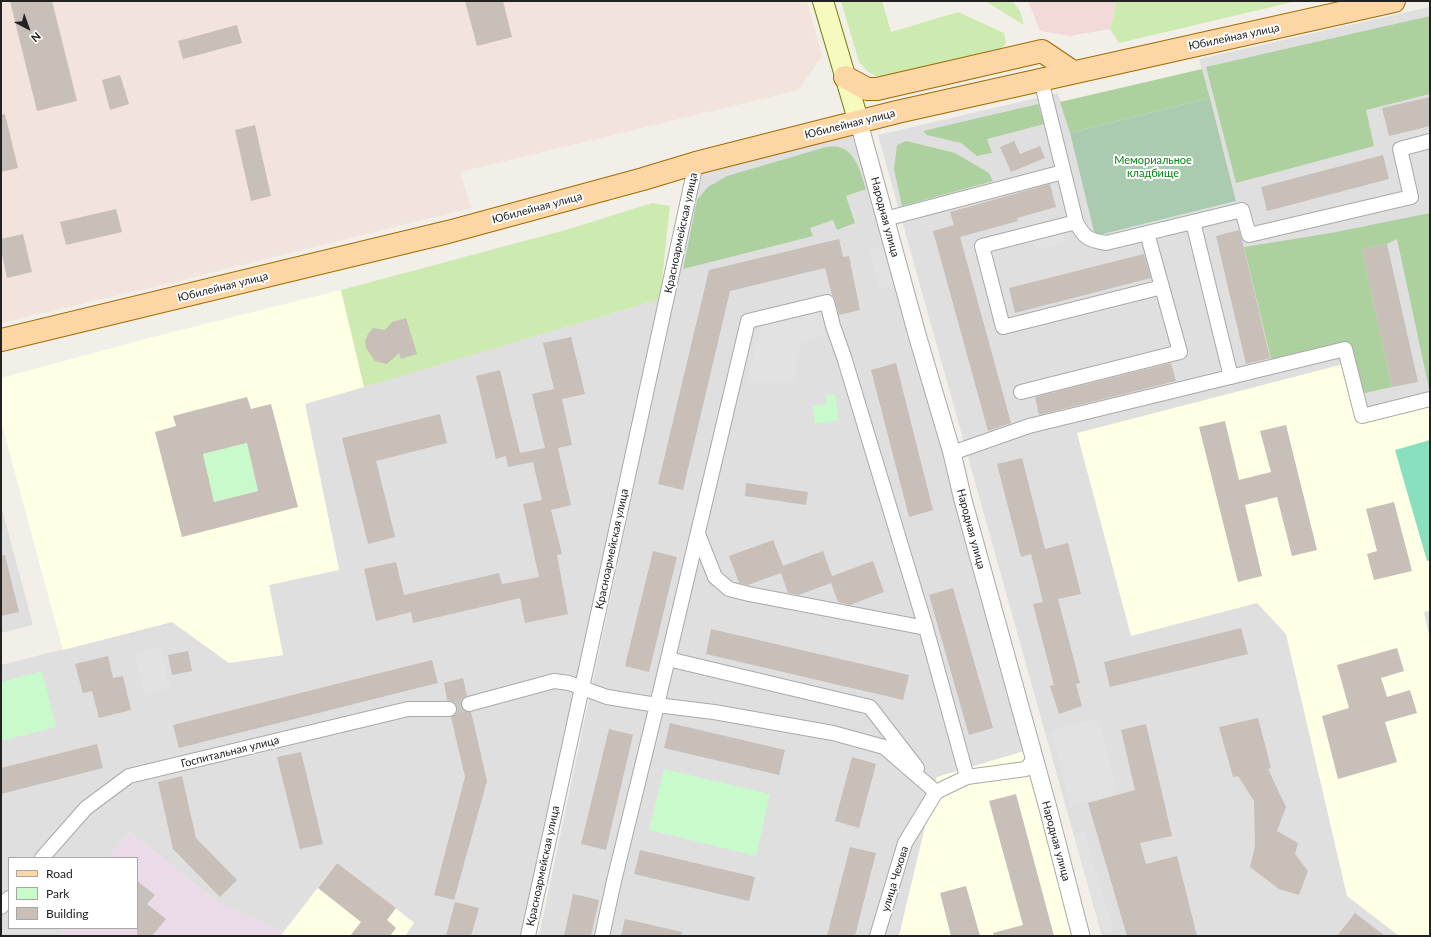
<!DOCTYPE html>
<html>
<head>
<meta charset="utf-8">
<style>
  body { margin:0 }
  #map { position:relative; width:1431px; height:937px; overflow:hidden; background:#f2efe9; font-family:Lato,sans-serif }
  canvas { display:block }
  .frame { position:absolute; inset:0; border:2px solid #222; pointer-events:none }
  .legend { position:absolute; left:8px; top:857px; width:130px; height:72px; box-sizing:border-box; background:#fff; border:1px solid #a7a7a7; margin:0; padding:5px 7px; list-style:none; font-size:12px; color:#222 }
  .legend li { display:flex; align-items:center; gap:8px; height:20px }
  .legend b { width:20px; border:1px solid #a7a7a7 }
  .north { position:absolute; left:8px; top:8px; width:40px; height:40px; -webkit-text-stroke:3px #fff; paint-order:stroke; rotate:139deg; font-size:11px; font-weight:700; line-height:16px; text-align:center; color:#222 }
  .north::after { content:''; display:block; margin:auto; width:14px; height:18px; background:#222; clip-path:polygon(50% 0,100% 100%,50% 72%,0 100%) }
</style>
</head>
<body>
<div id="map">
<canvas width="1431" height="937"></canvas>
<div class="frame"></div>
<ul class="legend">
<li><b style="height:5px;background:#fcd6a4"></b>Road</li>
<li><b style="height:11px;background:#c8facc"></b>Park</li>
<li><b style="height:11px;background:#c7bfb8"></b>Building</li>
</ul>
<div class="north">N</div>
</div>
<script>
const c = document.querySelector('canvas').getContext('2d');
c.lineJoin = 'round';
function fillPath(path, color) {
  c.fillStyle = color;
  c.fill(path, 'evenodd');
}
function stroke(path, color, width, dash) {
  c.strokeStyle = color;
  c.lineWidth = width;
  c.lineCap = dash ? 'butt' : 'round';
  c.setLineDash(dash || []);
  c.stroke(path);
}
function label(font, color, halo, rows, align = 'center') {
  c.font = font + ' Lato,sans-serif';
  c.lineWidth = 4;
  c.setLineDash([]);
  c.textBaseline = 'middle';
  c.strokeStyle = halo;
  c.fillStyle = color;
  for (const [text, x, y, turn = 0] of rows) {
    c.save();
    c.translate(x, y);
    c.rotate((+turn || 0) * Math.PI / 180);
    c.textAlign = isNaN(turn) ? turn : align;
    if (halo) c.strokeText(text, 0, 0);
    c.fillText(text, 0, 0);
    c.restore();
  }
}
fillPath(new Path2D(`
  M1430 7V936H1102L878 135 1058 93 1070 133 1095 236 1236 201 1199 59Z
  M855 129 1025 751 937 777 899 936H539L701 167Z
  M660 299 521 936H405L414 922 337 863 283 932 218 903 130 832 108 858H9V928H67L60 936H1V665L172 622 229 663 283 655 269 585 339 569 305 404Z
  M1 505 33 625 1 633Z`), '#e0dfdf');
fillPath(new Path2D(`
  M1028 1H1114L1116 6 1110 29 1070 36 1040 31Z`), '#f2dad9');
fillPath(new Path2D(`
  M130 832 218 903 283 932 281 936H60L67 928H137V858H108Z`), '#ebdbe8');
fillPath(new Path2D(`
  M341 290 364 387 305 404 339 570 269 585 283 655 229 663 172 622 63 650 1 421V378L149 338Z
  M1344 364 1359 420 1430 403V610L1424 612 1430 640V936H1399L1347 896 1286 634 1257 603 1131 636 1077 433Z
  M1025 751 1075 936H899L937 777Z
  M337 863 414 923 405 936H281Z`), '#ffffe5');
fillPath(new Path2D(`
  M1 1H807L822 56 799 90 460 172 471 208 170 283 1 323Z`), '#f3e3dd');
fillPath(new Path2D(`
  M841 1H882L891 32 958 12 1004 33 1006 43 999 53 881 79 868 72 859 62Z
  M985 1H1012L1020 11 1024 25Z
  M1114 1H1297L1119 43 1110 29 1116 6Z
  M652 203 670 206 660 299 364 387 341 290 569 229Z`), '#cdebb0');
fillPath(new Path2D(`
  M1430 16V94L1366 110 1374 146 1236 183 1206 67Z
  M1202 69 1210 98 1070 133 1060 102Z
  M1038 104 1044 124 987 139 992 153 977 156 961 143 927 135 923 131Z
  M906 141 955 153 989 173 993 181 902 206 894 169 897 145Z
  M826 147C830 147 835 146 839 147 857 152 861 175 866 189L846 196 855 223 837 230 833 220 810 228 813 236 683 269 697 200 708 187 727 176Z
  M1430 213V393L1397 239 1387 244 1362 249 1392 387 1361 394 1348 345 1272 363 1244 247 1331 233Z`), '#add19e');
fillPath(new Path2D(`
  M1210 98 1236 201 1095 236 1070 133Z`), '#aacbaf');
fillPath(new Path2D(`
  M835 394 839 420 815 424 813 406 827 404 826 395Z
  M247 443 258 491 214 502 203 454Z
  M42 671 56 727 1 741V682Z
  M664 769 770 794 756 856 649 830Z`), '#c8facc');
fillPath(new Path2D(`
  M1430 440V560L1427 561 1395 450Z`), '#88e0be');
fillPath(new Path2D(`
  M1063 231 1066 243 1035 250 1032 239Z
  M882 246 893 285 880 289 870 250Z
  M820 311 825 334 802 344 796 358V383H746L762 322Z
  M160 647 170 688 144 694 134 653Z
  M1099 718 1117 793 1070 806 1051 731Z
  M1084 831 1114 931 1103 934 1074 835Z`), '#e2e2e2');
fillPath(new Path2D(`
  M10 1H52L77 101 37 111Z
  M465 1H503L512 37 477 46Z
  M237 25 242 43 183 59 178 41Z
  M120 75 129 104 110 110 102 80Z
  M1430 97V126L1389 136 1382 108Z
  M5 114 18 168 1 172V115Z
  M255 125 271 196 251 201 235 130Z
  M1014 141 1020 154 1040 146 1045 158 1011 172 1000 147Z
  M1383 155 1389 179 1267 211 1261 187Z
  M1050 184 1056 207 1017 218 1018 221 960 237 1011 423 988 431 933 231 954 225 950 212Z
  M116 209 122 232 66 245 60 222Z
  M1239 230 1242 240 1270 358 1246 364 1216 236Z
  M23 234 32 272 7 278 1 250V239Z
  M839 239 843 257 849 256 860 310 839 315 835 300 832 295 825 268 730 291 683 490 658 484 709 270Z
  M1387 244 1418 382 1392 387 1362 249Z
  M1144 254 1151 278 1015 313 1009 288Z
  M406 318 417 354 401 359 399 353 387 364 375 361 366 348 365 341 368 334 373 328 385 330 392 322Z
  M571 337 585 394 562 399 572 445 558 448 571 505 551 510 562 554 557 555 568 614 525 623 520 598 413 623 411 612 376 621 364 569 396 562 404 595 499 573 502 584 539 577 523 504 542 500 533 462 508 467 506 456 496 459 476 376 500 370 520 453 545 448 532 394 554 389 543 343Z
  M896 363 933 510 909 517 871 370Z
  M1171 363 1176 381 1039 415 1035 397Z
  M247 397 251 409 271 404 298 507 182 537 155 432 176 426 173 416ZM247 443 258 491 214 502 203 454Z
  M440 414 447 443 376 461 395 537 368 544 342 438Z
  M1225 421 1239 480 1271 472 1260 431 1286 425 1317 550 1292 556 1277 497 1245 505 1262 576 1238 582 1199 427Z
  M1022 458 1045 549 1068 543 1081 594 1058 599 1080 683 1076 684 1082 706 1059 714 1050 686 1054 685 1033 604 1043 602 1031 554 1021 557 997 464Z
  M746 483 808 492 806 505 745 496Z
  M1394 502 1412 571 1374 580 1367 554 1377 551 1366 509Z
  M773 540 783 566 823 551 832 576 873 561 884 592 850 605 838 602 831 583 799 595 788 593 781 573 748 585 739 583 729 556Z
  M653 551 677 557 649 672 625 666Z
  M5 555 19 612 1 616V556Z
  M953 588 993 728 969 735 929 595Z
  M1241 628 1248 654 1110 687 1104 662Z
  M711 629 909 675 903 700 706 654Z
  M1397 648 1404 671 1381 678 1387 697 1410 690 1417 713 1385 722 1397 762 1338 779 1322 716 1349 708 1337 665Z
  M188 651 192 671 172 675 168 655Z
  M108 656 113 678 123 676 131 710 99 718 92 691 83 693 75 664Z
  M432 660 438 683 179 748 173 725Z
  M463 678 467 696 463 698 461 706 463 710 471 712 487 781 454 900 434 895 465 777 451 717 456 714 457 709 454 702 447 700 444 683Z
  M1258 718 1271 768 1268 769 1286 807 1277 831 1298 843 1295 854 1308 871 1299 895 1279 889 1250 867 1255 846 1254 801 1238 776 1233 777 1219 727Z
  M670 723 785 750 779 775 664 748Z
  M1146 724 1172 836 1140 843 1146 864 1177 856 1197 936H1127L1088 803 1135 790 1121 730Z
  M609 729 633 735 606 850 581 844Z
  M97 744 103 768 1 794V768Z
  M301 752 323 844 300 849 277 757Z
  M852 757 876 764 859 828 835 821Z
  M182 776 196 838 237 880 220 897 173 849 158 782Z
  M1016 794 1054 936H994L993 933 1023 925 989 801Z
  M850 847 876 853 855 936H827Z
  M640 850 755 877 749 901 634 874Z
  M337 863 396 908 387 920 396 928 390 936H350L361 922 318 888Z
  M137 881 155 895 147 904 166 919 152 936H137Z
  M966 886 980 936H951L940 893Z
  M573 894 599 900 591 936H564Z
  M455 902 479 908 471 936H446Z
  M1355 913 1385 936H1337Z
  M625 919 682 932 681 936H621Z`), '#c7bfb8');
stroke(new Path2D(`
  M449 709 469 704`), '#c8c6c1', 14, [14, 7]);
const minor = new Path2D(`
  M1041 80 1076 222C1084 238 1089 240 1106 243L1242 210 1249 235 1411 197 1400 149 1430 141
  M885 219 1063 172
  M1076 222 982 246 1003 327 1162 287
  M1193 222 1231 377
  M1021 392 1180 352 1147 233
  M952 453 1029 426 1345 349 1362 416 1430 399
  M698 534 715 577 729 589 749 594 926 628
  M668 659 870 707 917 768
  M469 704 554 681 569 683 607 697 657 705 748 321 827 302 833 326 844 357 926 628 967 777
  M42 858 86 808 129 776 408 709H449
  M1 907 9 898
  M528 936 696 163
  M602 936 614 881 657 705 714 712 833 733 884 747 936 792
  M877 936 905 843 936 792 967 777 1026 769 1034 759`);
const tertiary = new Path2D(`
  M859 123 918 338 952 453 963 500 1048 808 1081 936`);
const secondary = new Path2D(`
  M823 1 859 123`);
const primary = new Path2D(`
  M845 77 867 89H877L1042 51 1073 72
  M1 340 448 232 643 179 696 163 897 112 1394 1`);
stroke(minor, '#a9a9a9', 16);
stroke(tertiary, '#a9a9a9', 19);
stroke(secondary, '#707d05', 22);
stroke(primary, '#a06b00', 24);
stroke(minor, '#fff', 14);
stroke(tertiary, '#fff', 17);
stroke(secondary, '#f7fabf', 20);
stroke(primary, '#fcd6a4', 22);
label('11px', '#222', '#fff', [
  ["Юбилейная улица",1234,37,-12],
  ["Юбилейная улица",850,124,-14],
  ["Юбилейная улица",537,208,-15],
  ["Народная улица",885,217,75],
  ["Красноармейская улица",681,233,-78],
  ["Юбилейная улица",223,287,-14],
  ["Народная улица",971,529,75],
  ["Красноармейская улица",612,549,-78],
  ["Госпитальная улица",230,752,-14],
  ["Народная улица",1056,841,75],
  ["Красноармейская улица",543,866,-78],
  ["улица Чехова",895,879,-73]
]);
label('11px', '#0c8416', '#fff', [
  ["Мемориальное",1153,160],
  ["кладбище",1153,173]
]);
</script>
</body>
</html>
